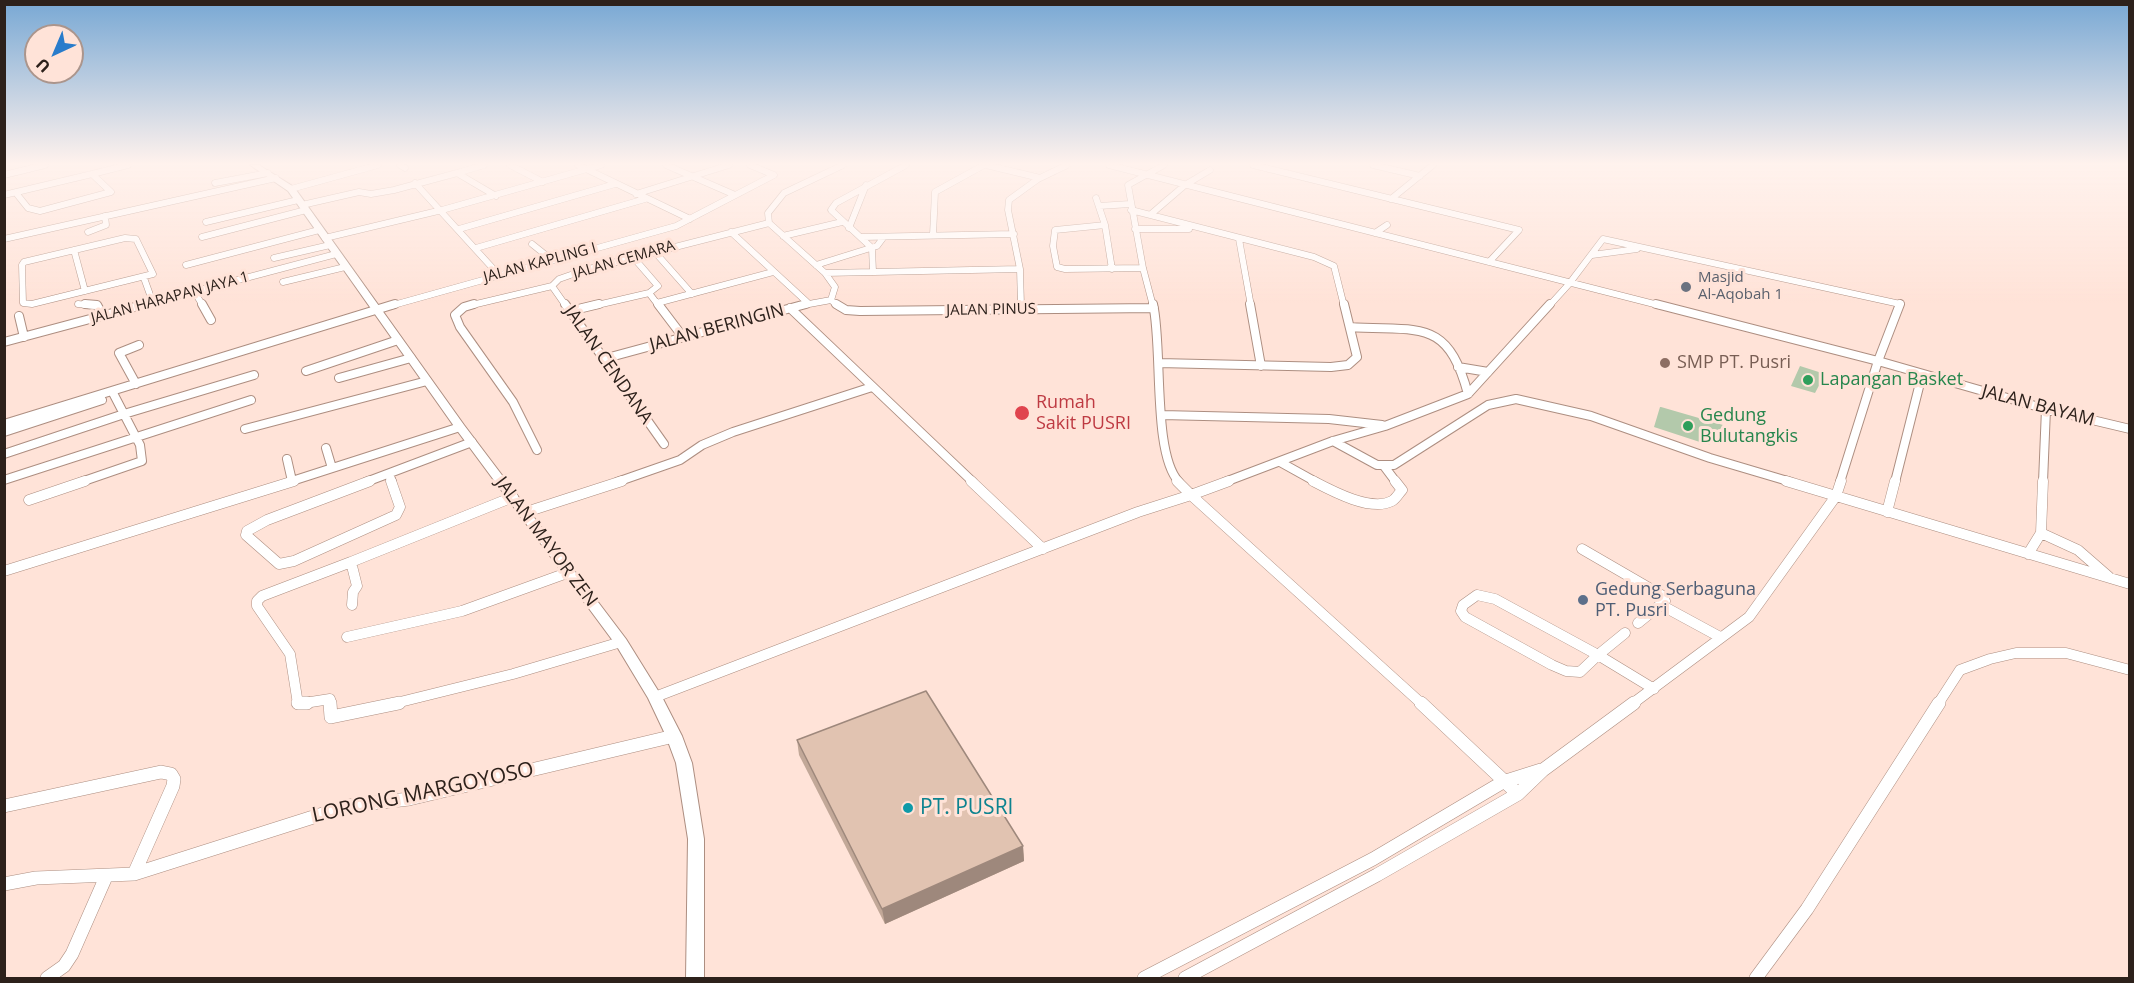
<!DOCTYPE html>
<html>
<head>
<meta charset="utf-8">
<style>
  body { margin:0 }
  #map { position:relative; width:2134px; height:983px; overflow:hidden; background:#ffe3d8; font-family:"Open Sans",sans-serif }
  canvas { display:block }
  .frame { position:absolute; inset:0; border:6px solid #2d211b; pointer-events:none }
  .north { position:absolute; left:24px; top:24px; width:60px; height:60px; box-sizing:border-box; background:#ffe3d8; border:2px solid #ab958c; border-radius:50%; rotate:224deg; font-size:16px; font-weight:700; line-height:24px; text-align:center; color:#2d211b }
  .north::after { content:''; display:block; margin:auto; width:21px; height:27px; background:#297ccb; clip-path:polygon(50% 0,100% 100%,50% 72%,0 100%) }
</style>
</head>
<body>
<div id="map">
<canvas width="2134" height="983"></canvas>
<div class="frame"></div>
<div class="north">U</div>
</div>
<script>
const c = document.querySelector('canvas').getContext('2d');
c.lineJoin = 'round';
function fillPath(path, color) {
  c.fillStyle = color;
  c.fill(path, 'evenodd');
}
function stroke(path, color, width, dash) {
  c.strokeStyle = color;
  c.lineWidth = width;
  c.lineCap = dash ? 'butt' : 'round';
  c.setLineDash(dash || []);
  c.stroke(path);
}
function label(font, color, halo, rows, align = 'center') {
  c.font = font + ' "Open Sans",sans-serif';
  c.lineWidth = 6;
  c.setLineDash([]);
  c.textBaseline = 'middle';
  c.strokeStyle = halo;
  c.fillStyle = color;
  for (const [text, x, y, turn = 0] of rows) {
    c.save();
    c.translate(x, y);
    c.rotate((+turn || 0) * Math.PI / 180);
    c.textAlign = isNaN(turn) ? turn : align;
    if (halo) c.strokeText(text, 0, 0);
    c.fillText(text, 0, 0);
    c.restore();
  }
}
fillPath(new Path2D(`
  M1800 366 1825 374 1815 393 1791 386Z
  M1660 407H1661L1723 425 1709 445 1654 427Z`), '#b3c9ab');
const minorFar3 = new Path2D(`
  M400 165 405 168
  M484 165 457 173 496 196
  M510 165 543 182
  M578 165 690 219
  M666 165 735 195
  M986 165 1040 178
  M1109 165 1662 306
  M1253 165 1519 230 1489 262
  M1373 165 1420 176
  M92 174 128 165
  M4 175 45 165
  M215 183 268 173
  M415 183 498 274
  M291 189 378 165
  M636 194 729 165
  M4 195 92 174 111 192 40 211 28 208 16 193
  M1096 198 1105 225 1112 269
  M1391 199 1433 165
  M302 205 359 192 371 194 394 190 457 173
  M1099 206 1130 204
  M1131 210 1314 257 1334 266 1344 306
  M1150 215 1185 185 1210 170
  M206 222 298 200
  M1105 225 1055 230 1053 246 1057 267 1065 269 1143 268
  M849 228 866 185
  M459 229 615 184
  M1135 229H1189
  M88 232 106 225 105 216
  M731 232 808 303
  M1375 233 1387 225
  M933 235 935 192 984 165
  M783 236 842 222
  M202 237 306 210
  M862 237 1014 234
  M125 238 136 239 153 274 32 304 23 303 22 265 24 262Z
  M325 238 442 210 601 165
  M4 239 276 178
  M1239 239 1251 306
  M532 244 552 260
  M476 248 645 199
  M74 250 85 291
  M654 251 692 294
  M1592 255 1637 249
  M633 257 658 286 649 293
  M274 258 330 245
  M186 265 319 230
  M816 265 877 246 883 238
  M1020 269 1008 210 1009 200 1038 179 1067 165
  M873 272 872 248 831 210 836 203 906 165
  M825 273 1020 269 1021 306
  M144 278 153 303
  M283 282 345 267
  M552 286 559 279 585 270 769 223
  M552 286 566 306
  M194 291 203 306
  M831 300 838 306
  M831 300 835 287 825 273 769 223 768 213 784 193 843 165
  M657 303 773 272
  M78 304 97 306
  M140 306 336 254
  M390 306 676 226 774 175 750 165
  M468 306 552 286
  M593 306 649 293 659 306
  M798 306 831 300
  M1153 306 1143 268 1128 185 1164 165
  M1549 306 1569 284 1603 239 1900 304 1899 306`);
const minorFar2 = new Path2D(`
  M85 304 97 305 103 316
  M202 304 211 320
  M474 304 464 307 455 315 460 327 513 402 537 450
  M565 304 664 444
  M658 304 683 337
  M836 304 846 310 860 311 1154 308
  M1021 304V309
  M1153 304C1163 346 1152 454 1179 482
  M1250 304 1261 366
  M1656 304 1878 361 2046 409 2130 429
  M790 308 973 482
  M570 311 599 304
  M19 316 24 337
  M1350 327C1418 332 1447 316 1468 394
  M4 342 146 304
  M603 359 806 304
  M1159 363 1331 367 1348 365 1357 357 1344 304
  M1458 367 1488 372
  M306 371 398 340
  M339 378 411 358
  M136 384 119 353 139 345
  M1162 415 1329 419 1382 425
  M4 424 395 304
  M245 429 427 381
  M4 432 102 400
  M1333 441 1377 465H1394L1488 405 1516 399 1591 416 1710 458 1791 482
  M326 448 332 468
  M4 454 124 414 254 375
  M287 459 292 481
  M1280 462 1316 482
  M1384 466 1396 482
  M389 474 392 482
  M4 480 251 400
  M81 482 142 461 140 445 112 391
  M289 482 460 427
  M366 482 472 442
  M617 482 680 460 702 445 733 432 872 387
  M1225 482 1333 441 1385 426 1468 394 1550 304
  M1840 482 1878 361 1900 304
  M1895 482 1922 375
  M2043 482 2046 409`);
const minorFar1 = new Path2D(`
  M370 481 267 520 247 531 246 535 279 564 294 561 396 515 400 507 391 481
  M971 481 1043 549
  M1177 481 1191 495 1229 481
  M1313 481C1332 491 1371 512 1392 501 1396 499 1399 493 1402 490L1395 481
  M1786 481 2130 584
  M29 500 85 481
  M1887 512 1895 481
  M523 513 622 481
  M2041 533 2078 550 2109 577
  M1582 549 1663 596 1665 601 1638 623
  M2028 554 2041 533 2043 481
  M4 571 294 481
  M1477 595 1495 599 1598 655 1580 672 1566 671 1552 665 1465 617 1461 611 1463 605Z
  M352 605 353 592 357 586 351 562 513 497
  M1661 605 1720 637
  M1625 633 1598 655 1654 689
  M347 637 462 611 567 573
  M655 697 1138 512 1191 495 1422 704
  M330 704V699L298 704 290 654 257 606V601L262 596 351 562
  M392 704 513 674 621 642
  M1632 704 1749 617 1836 496 1841 481
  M1938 704 1960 670 1990 659 2016 653H2066L2130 670`);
const minor = new Path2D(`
  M298 703H307
  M330 703 331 717 399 703
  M1421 703 1518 794
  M4 806 161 772 171 774 174 779 173 786 134 874
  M4 884 36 878 134 874 348 806 409 799 674 736
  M47 978 64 966 72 954 105 879
  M1144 978 1373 859 1503 782 1541 770
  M1185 978 1377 875 1518 794 1543 770 1634 703
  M1756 978 1807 909 1939 703`);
const tertiary = new Path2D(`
  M250 165H259L294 187 464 425 626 639 662 697 682 736 692 763 704 839V978H686L688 839 676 763 666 736 648 698 616 645 456 429 288 191Z`);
stroke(minorFar3, '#ad8e81', 7);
stroke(minorFar2, '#ad8e81', 10);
stroke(minorFar1, '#ad8e81', 11);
stroke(minor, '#ad8e81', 14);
stroke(tertiary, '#ad8e81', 2);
stroke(minorFar3, '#fff', 6);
stroke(minorFar2, '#fff', 8);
stroke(minorFar1, '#fff', 10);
stroke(minor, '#fff', 13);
fillPath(tertiary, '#fff');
fillPath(new Path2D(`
  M797 740 1023 846 1024 861 885 924 799 755Z`), '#c2a898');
fillPath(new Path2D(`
  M1023 846 1024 861 885 924 882 909Z`), '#9e887c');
const building = new Path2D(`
  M926 691 1023 846 882 909 797 740Z`);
fillPath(building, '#e1c3b1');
stroke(building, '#9e887c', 1.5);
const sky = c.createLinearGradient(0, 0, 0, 303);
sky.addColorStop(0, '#78a8d4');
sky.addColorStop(0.54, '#fff2ed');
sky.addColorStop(1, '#fff2ed00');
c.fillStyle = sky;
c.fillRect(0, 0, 2134, 303);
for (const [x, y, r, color] of [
  [1686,287,6,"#6b7280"],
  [1665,363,6,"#8d6e63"],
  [1808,380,6,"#2e9e5b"],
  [1022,413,8,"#e0444e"],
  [1688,426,6,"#2e9e5b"],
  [1583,600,6,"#5c6f8a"],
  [908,808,6,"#0f9aa8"]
]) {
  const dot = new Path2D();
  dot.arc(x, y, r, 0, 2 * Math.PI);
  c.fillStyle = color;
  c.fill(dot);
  stroke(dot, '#ffe3d8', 2);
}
label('15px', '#2d211b', '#ffe3d8', [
  ["JALAN CEMARA",624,260,-16],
  ["JALAN KAPLING I",540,263,-15],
  ["JALAN HARAPAN JAYA 1",170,298,-15],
  ["JALAN PINUS",991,310,-1]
]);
label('15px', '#5b616d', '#ffe3d8', [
  ["Masjid",1698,278],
  ["Al-Aqobah 1",1698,295]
], 'left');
label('18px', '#2d211b', '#ffe3d8', [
  ["JALAN BERINGIN",717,328,-15],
  ["JALAN CENDANA",608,365,55],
  ["JALAN BAYAM",2038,406,15],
  ["JALAN MAYOR ZEN",546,542,53]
]);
label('18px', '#785e54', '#ffe3d8', [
  ["SMP PT. Pusri",1677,363]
], 'left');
label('18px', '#27864d', '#ffe3d8', [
  ["Lapangan Basket",1820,380],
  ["Gedung",1700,416],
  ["Bulutangkis",1700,437]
], 'left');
label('18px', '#be3a42', '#ffe3d8', [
  ["Rumah",1036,403],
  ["Sakit PUSRI",1036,424]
], 'left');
label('18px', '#4e5e75', '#ffe3d8', [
  ["Gedung Serbaguna",1595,590],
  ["PT. Pusri",1595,611]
], 'left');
label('21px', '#2d211b', '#ffe3d8', [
  ["LORONG MARGOYOSO",423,793,-12]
]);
label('21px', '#0d838f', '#ffe3d8', [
  ["PT. PUSRI",920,808]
], 'left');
</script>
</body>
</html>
